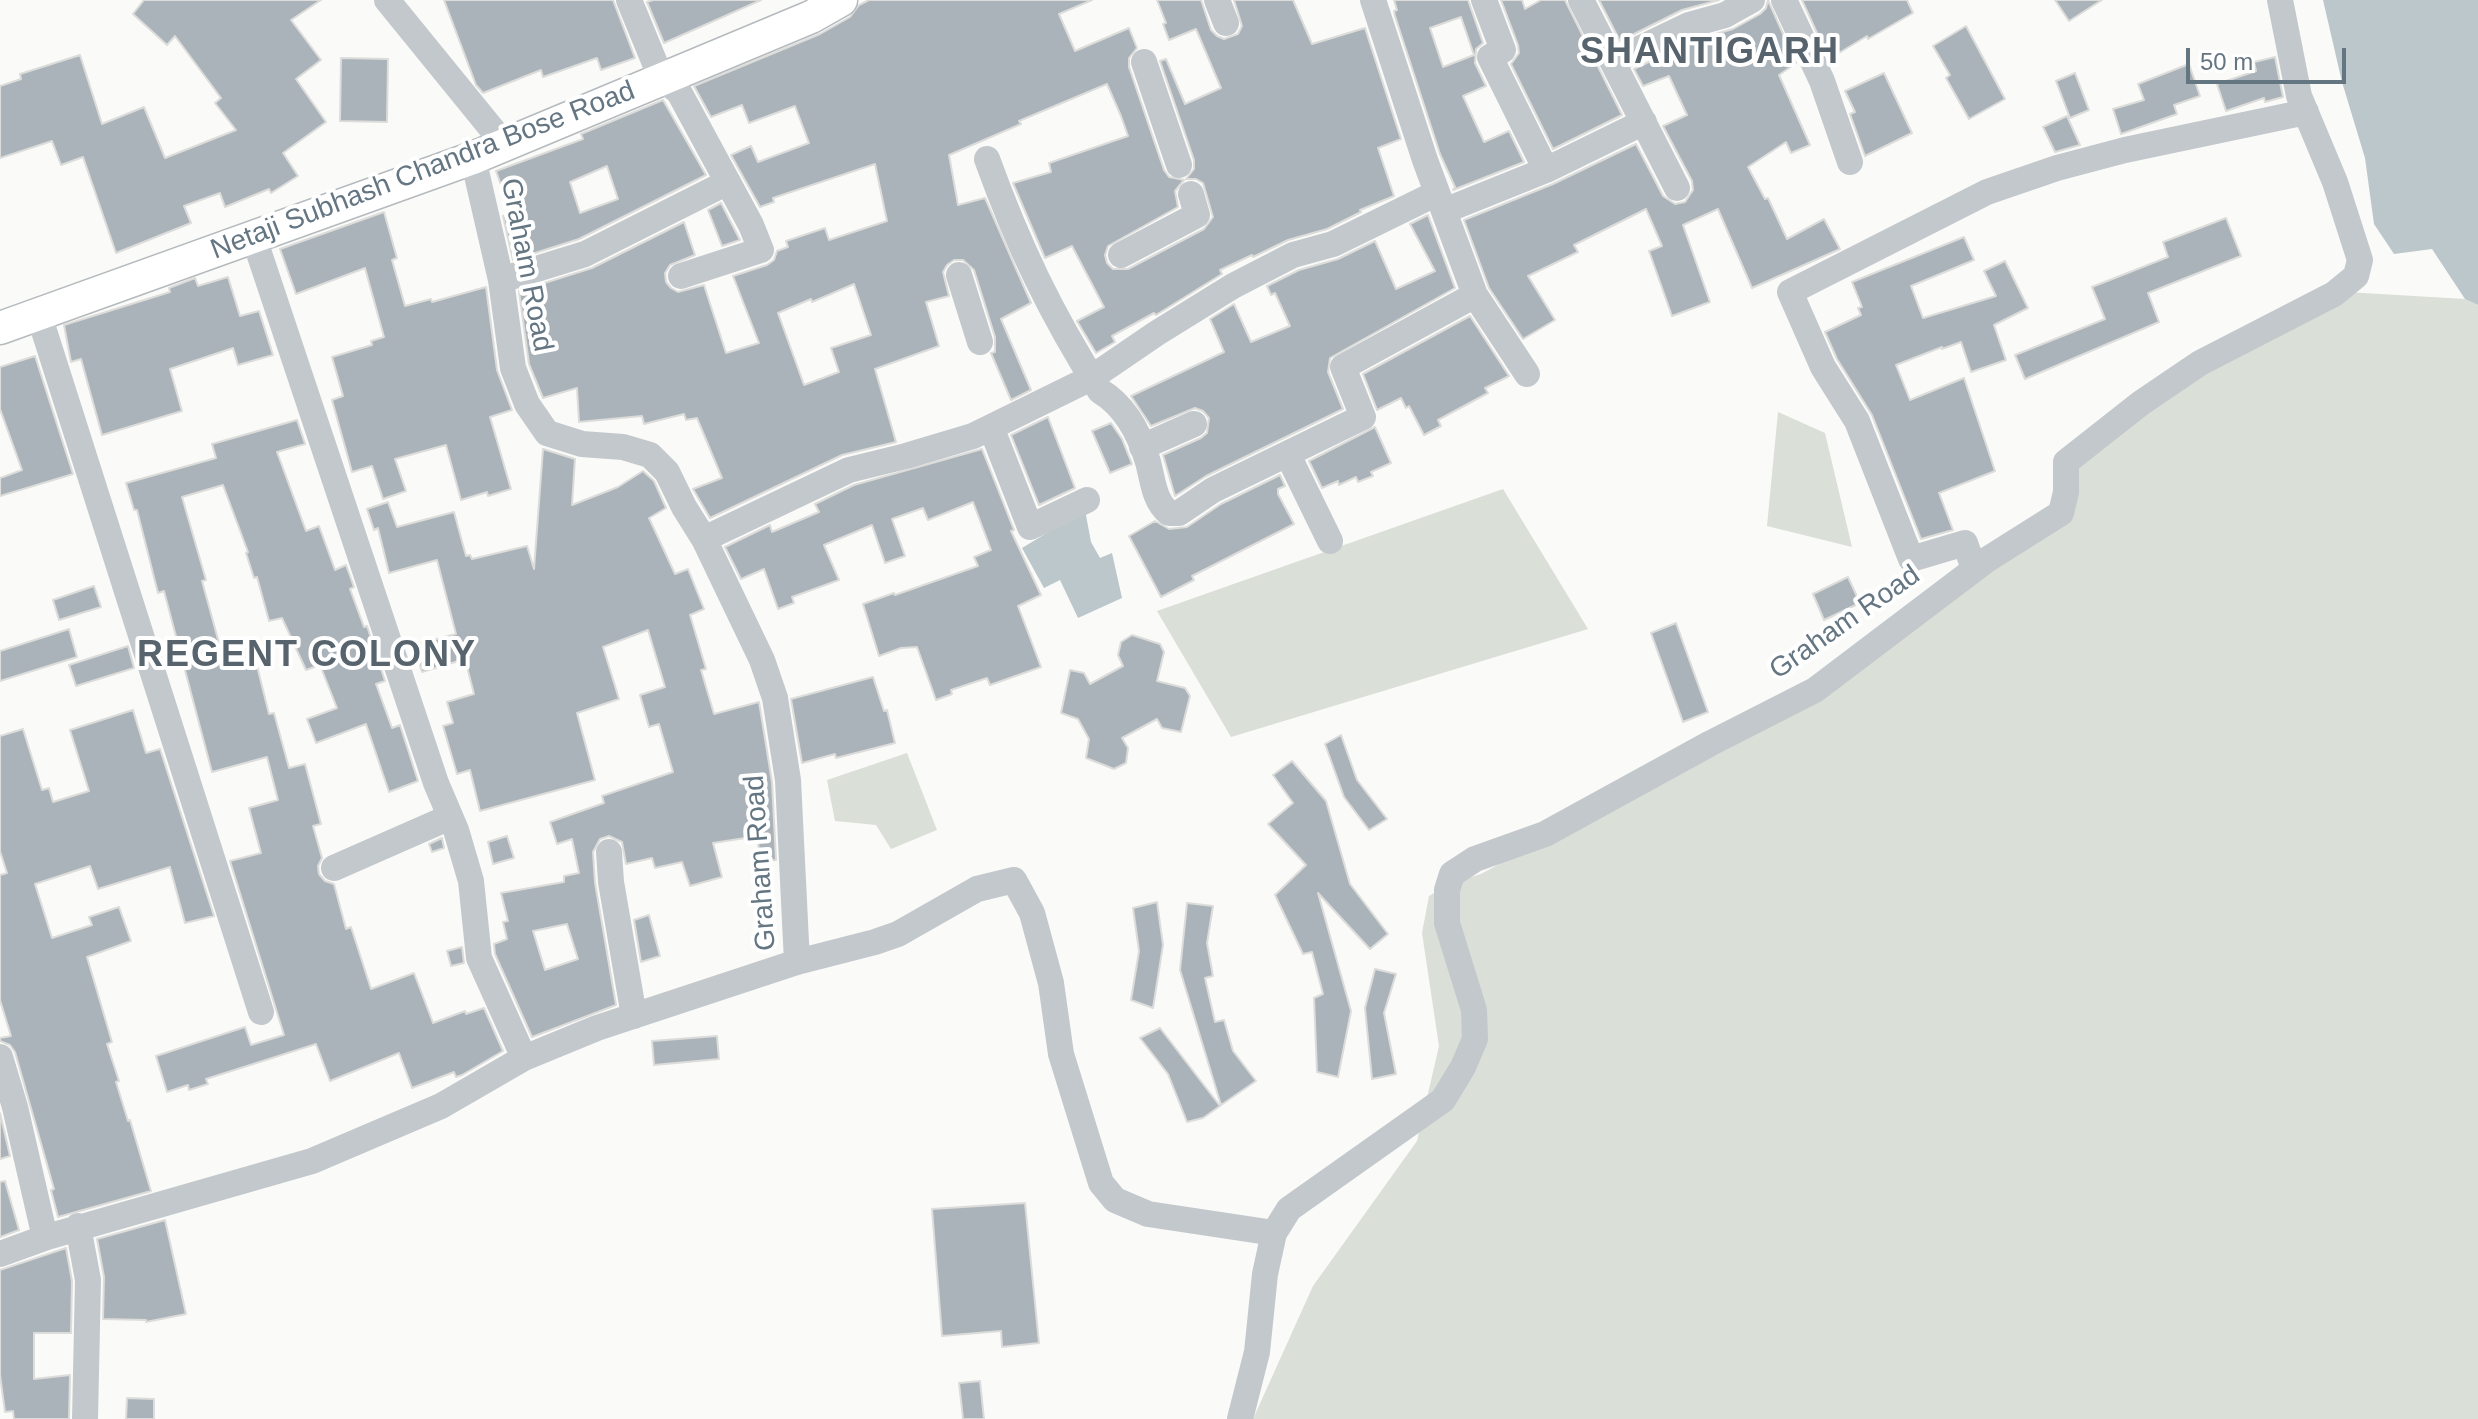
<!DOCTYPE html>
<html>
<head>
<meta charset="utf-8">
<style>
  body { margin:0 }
  #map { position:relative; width:2478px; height:1419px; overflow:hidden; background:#fafaf8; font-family:Helvetica,sans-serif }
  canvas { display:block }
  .scale { position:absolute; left:2186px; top:48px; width:160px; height:36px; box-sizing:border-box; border:4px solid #657683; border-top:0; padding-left:10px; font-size:24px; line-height:28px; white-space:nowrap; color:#657683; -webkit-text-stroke:6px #fff; paint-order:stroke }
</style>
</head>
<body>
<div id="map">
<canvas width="2478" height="1419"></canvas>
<div class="scale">50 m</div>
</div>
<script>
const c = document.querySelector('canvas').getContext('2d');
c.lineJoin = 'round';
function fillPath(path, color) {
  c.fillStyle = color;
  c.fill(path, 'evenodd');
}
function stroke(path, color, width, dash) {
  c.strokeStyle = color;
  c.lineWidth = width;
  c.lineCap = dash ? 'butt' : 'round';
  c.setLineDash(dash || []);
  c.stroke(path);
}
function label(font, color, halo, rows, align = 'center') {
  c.font = font + ' Helvetica,sans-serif';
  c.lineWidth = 8;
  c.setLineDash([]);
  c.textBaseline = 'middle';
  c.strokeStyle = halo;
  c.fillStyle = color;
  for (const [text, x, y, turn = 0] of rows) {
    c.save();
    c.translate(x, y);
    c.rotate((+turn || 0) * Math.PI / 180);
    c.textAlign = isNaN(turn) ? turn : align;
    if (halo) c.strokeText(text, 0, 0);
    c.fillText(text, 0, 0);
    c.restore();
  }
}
fillPath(new Path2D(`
  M2346 292 2465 299 2478 305V1419H1253L1313 1286 1417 1141 1439 1046 1422 933 1429 896 1451 883 1481 874 1716 746 2066 518 2070 466 2207 365Z
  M1778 412 1825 433 1852 547 1767 526Z
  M1503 489 1588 629 1231 737 1157 611Z
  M907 753 937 830 891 849 876 825 835 821 827 780Z`), '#dadfd7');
fillPath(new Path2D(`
  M2323 0H2478V305L2465 299 2432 249 2394 254 2374 224 2365 158 2342 82Z
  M1085 510 1091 542 1100 558 1112 553 1122 598 1078 618 1060 580 1044 588 1022 548Z`), '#bbc7cb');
const building = new Path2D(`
  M144 0H321L291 20 321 60 296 79 326 122 283 153 298 176 271 193 269 189 225 207 220 193 184 206 191 223 116 253 83 157 61 165 52 141 0 158V86L21 79 20 74 80 55 102 124 144 107 165 158 236 130 215 103 221 98 175 36 167 45 133 14Z
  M444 0H613L635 58 601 70 597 58 543 77 541 70 483 93 476 85Z
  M653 0H761L664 43 647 2Z
  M869 0H1092L1059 14 1075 51 1129 28 1137 48 1129 58V67L1164 170 1169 177 1184 180 1175 191 1178 207 1108 246 1105 255 1107 263 1113 269H1128L1204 229 1213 217 1203 183 1196 179H1186L1194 169V160L1160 61 1166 59 1185 104 1221 88 1196 29 1169 40 1163 24 1166 23 1157 0H1201L1211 30 1217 36 1224 39 1238 34 1242 26 1234 0H1293L1312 44 1365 28 1401 139 1378 148 1394 196 1360 210 1361 212 1327 229 1288 240 1253 257 1252 255 1220 270 1222 274 1156 315 1154 313 1112 336 1115 342 1096 353 1077 321 1104 307 1072 246 1045 258 1013 183 1051 172 1049 163 1128 136 1121 116 1107 84 1019 121 1021 124 949 155 958 205 985 198 1031 303 1001 319 1031 390 1011 400 991 353 995 352V337L974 270 963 260H954L947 265 943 272 949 296 926 302 939 346 875 369 896 442 842 455 710 518 693 489 722 478 697 418 686 420 684 414 644 424 642 416 579 422 577 388 543 398 529 364 519 291 592 268 684 222 695 255 670 265 665 273 666 282 671 288 678 292 704 285 726 353 759 343 733 276 767 265 774 260 777 251 788 247 786 241 825 228 829 240 887 221 875 164 773 198 774 202 760 207 731 155 751 146 758 162 809 143 795 106 749 123 742 105 711 117 694 86 820 34 850 17 859 5ZM854 284 871 335 831 348 839 372 804 385 778 313 811 299 812 302Z
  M1394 0H1468L1483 43 1476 49 1475 63 1486 86 1463 96 1484 142 1509 131 1524 162 1453 190 1455 187 1440 154 1395 16 1394 11 1397 10ZM1461 17 1474 55 1443 67 1430 28Z
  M1501 0H1522L1525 9 1541 0H1565L1622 115 1553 149 1511 64 1519 53 1518 45Z
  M1599 0H1719L1682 10 1620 41Z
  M1768 0 1796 63 1779 75 1810 145 1791 153 1786 142 1748 167 1765 199 1768 198 1787 239 1824 219 1840 249 1752 288 1718 209 1683 225 1710 302 1672 316 1649 251 1662 246 1646 209 1574 245 1578 252 1528 276 1555 320 1523 339 1489 288 1464 220 1553 184 1636 144 1663 196 1675 204 1685 202 1693 190 1692 181 1663 126 1687 115 1669 76 1643 86 1634 69 1695 40 1733 29 1760 14 1766 8Z
  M1802 0H1907L1913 13 1868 39 1867 36 1829 59Z
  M2055 0H2102L2069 21Z
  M1966 26 2005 99 1969 119 1946 78 1950 75 1933 46Z
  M2275 57 2283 97 2265 102 2264 98 2226 111 2217 84 2256 71 2254 62Z
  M341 58 388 59 387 122 340 121Z
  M2189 64 2200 96 2174 105 2177 114 2121 134 2113 109 2144 100 2138 84Z
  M1884 73 1912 133 1865 156 1850 114 1855 112 1845 91Z
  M2075 73 2089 110 2070 118 2056 81Z
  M663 100 706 175 579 239 513 260 503 216 511 213 496 171 583 139 581 134ZM607 166 618 199 580 213 570 182Z
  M2067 116 2080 145 2055 152 2043 127Z
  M721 203 740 240 722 246 708 210Z
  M384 212 397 258 392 260 405 306 431 299 432 302 486 287 497 370 512 410 490 417 511 489 488 496 487 492 461 500 446 445 395 459 406 491 383 499 372 466 352 472 332 400 343 396 332 357 372 345 371 341 384 337 365 268 296 294 280 249Z
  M1428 215 1455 288 1330 358 1328 372 1343 409 1206 476 1175 496 1163 455 1201 438 1207 433 1209 418 1203 411 1195 408 1151 426 1131 396 1224 352 1210 319 1234 304 1251 342 1290 326 1275 293 1271 295 1267 286 1299 270 1338 259 1375 241 1396 289 1435 271 1410 224Z
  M2226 218 2241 256 2148 293 2159 322 2025 379 2015 355 2105 319 2092 287 2168 257 2163 242Z
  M1964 237 1974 260 1911 286 1923 318 1996 296 1984 271 2005 261 2028 308 1994 325 2006 360 1971 372 1961 342 1942 349V347L1896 365 1910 400 1964 378 1995 471 1939 493 1953 530 1921 539 1872 415 1837 359 1825 332 1861 315 1858 308 1862 307 1852 282Z
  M228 277 240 316 259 311 273 355 238 365 233 348 170 369 182 411 102 435 81 359 71 362 64 325 170 292 169 288 195 278 198 286Z
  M1470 316 1509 376 1485 388 1488 393 1438 420 1441 426 1424 435 1409 406 1406 408 1401 398 1377 410 1363 374Z
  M35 356 73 474 0 496V478L22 470 0 409V367Z
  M1048 417 1075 488 1039 505 1011 435Z
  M297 420 305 444 277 452 306 531 319 526 335 570 346 565 354 587 350 589 364 627 367 626 385 681 376 684 392 728 400 725 418 781 389 792 366 724 316 743 307 719 337 708 320 665 306 670 282 618 269 621 257 577 254 578 246 553 248 552 223 485 182 497 206 580 202 581 222 654 252 646 269 714 274 713 289 768 305 764 321 824 313 826 322 858 318 866 319 874 325 881 334 884 346 929 351 927 371 989 414 973 433 1023 465 1011 466 1014 484 1008 503 1051 462 1075 456 1077 454 1072 412 1088 399 1053 330 1081 316 1044 206 1079 208 1084 189 1090 188 1085 167 1092 156 1056 245 1027 251 1045 284 1035 230 861 261 853 249 808 278 800 267 757 212 772 164 591 158 593 137 510H134L126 483 216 458 212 444Z
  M1111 423 1122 439 1132 464 1110 473 1092 431Z
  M1375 427 1391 463 1371 472 1373 476 1358 482 1356 477 1339 485 1338 481 1322 488 1309 461Z
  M543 449 575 459 572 505 618 487 643 471 654 481 666 508 649 518 675 574 688 569 704 609 690 615 706 669 701 670 714 714 759 702 772 782 776 860 759 861 758 836 713 843 722 877 690 886 682 862 655 868 652 858 626 864 622 842 609 836 600 839 593 852 595 883 616 1005 532 1037 495 954 494 944 507 939 503 922 508 921 501 893 564 882V876L579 873 572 839 557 844 550 822 604 803 602 796 673 772 659 724 649 727 640 695 665 687 648 630 603 647 619 699 577 713 595 780 480 811 470 770 457 774 443 726 453 723 447 702 474 694 465 659 422 672 414 645 456 634 437 560 389 573 378 528 374 530 367 509 388 502 397 527 454 512 466 556 470 555 472 559 527 546 534 569ZM567 924 578 959 545 970 533 931Z
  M982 449 1014 530 1011 531 1041 595 1018 606 1041 667 990 685 987 678 951 690 952 694 936 700 917 647 901 648 879 656 863 604 894 593 895 595 978 566 974 557 991 550 973 502 928 520 923 508 892 519 905 556 885 563 872 525 824 545 839 580 792 597 794 603 778 609 764 569 741 579 725 547 770 525 772 532 819 512 815 504 854 485Z
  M1280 475 1285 486 1278 489V494L1294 524 1192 576 1194 580 1161 597 1129 536 1155 521 1169 529 1187 527 1221 504Z
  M1848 577 1860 603 1824 620 1813 594Z
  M94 586 101 607 59 620 53 600Z
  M1676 623 1708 712 1683 722 1651 633Z
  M69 629 77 657 0 681V651Z
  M1132 635 1160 644 1164 652 1157 681 1185 688 1190 696 1181 732 1162 728 1157 719 1122 738 1128 748 1126 763 1114 769 1086 758 1089 739 1078 719 1061 713 1070 670 1084 673 1090 684 1123 666 1118 655 1121 642Z
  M128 646 134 668 76 686 69 665Z
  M873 677 884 711 887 710 895 743 836 758 835 754 802 763 791 699Z
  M133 710 146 753 160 749 214 916 185 923 170 867 98 889 90 866 35 884 52 938 92 925 89 917 119 907 131 941 87 957 112 1042 107 1044 119 1081 116 1082 128 1121 130 1120 151 1191 58 1217 51 1190 54 1189 15 1052 10 1045 0 1041V1038L11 1036 0 1000V875L7 873 0 851V736L23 729 42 790 49 788 53 802 89 791 70 730Z
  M1341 735 1357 780 1387 819 1369 830 1344 797 1325 744Z
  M1292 761 1326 801 1350 884 1388 934 1370 949 1318 893 1351 1011 1338 1077 1317 1072 1314 998 1323 994 1312 952 1303 954 1275 895 1306 865 1268 824 1293 803 1273 775Z
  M507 836 514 858 493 864 488 842Z
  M442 838 444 848 432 852 429 844Z
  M1157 902 1163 945 1153 1008 1131 1000 1139 951 1133 908Z
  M1187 903 1213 906 1207 943 1213 976 1205 978 1215 1022 1224 1020 1233 1051 1256 1081 1221 1105 1180 970Z
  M649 915 660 956 641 962 634 920Z
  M462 947 464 963 451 966 447 951Z
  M1375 969 1396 974 1384 1013 1396 1074 1372 1079 1365 1008Z
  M1160 1028 1220 1106 1203 1118 1187 1122 1168 1074 1140 1038Z
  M717 1036 719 1059 654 1065 652 1041Z
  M0 1113 10 1156 0 1159Z
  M5 1181 19 1230 0 1237V1182Z
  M1025 1203 1039 1343 1002 1347 1001 1331 942 1336 932 1209Z
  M165 1220 186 1314 146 1322V1320L103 1319 104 1277 97 1239Z
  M66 1248 72 1281 71 1333H34V1379L70 1375 69 1419H14L13 1411 5 1412 0 1375V1270Z
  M980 1381 984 1419H963L959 1383Z
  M127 1398 154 1399V1419H126Z`);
fillPath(building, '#aab3b9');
stroke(building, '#dcdcda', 2);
const major = new Path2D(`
  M0 328 473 158 811 17 841 0`);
stroke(major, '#b5babe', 35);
stroke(new Path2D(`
  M387 0 505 145
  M629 0 661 78 679 92 751 225 761 250 681 276
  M1217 0 1226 23
  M1373 0 1425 160 1475 295 1527 374
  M1484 0 1503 50 1490 57 1546 170
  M1581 0 1677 188
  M1784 0 1822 81 1850 162
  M1614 61 1689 25 1725 15 1752 0
  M1144 62 1179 165
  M473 158 501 280 513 368 527 404 547 433 582 444 623 447 650 455 667 472 684 507 704 539 762 660 775 698 788 780 797 962
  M987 159C1018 245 1051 314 1100 391 1125 406 1140 435 1148 462 1153 481 1154 501 1169 513H1179L1213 490 1363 417 1343 367 1475 295
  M1444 211 1546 170 1644 122
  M254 238 436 783 456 830 471 881 479 958 524 1058
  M1121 255 1197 215 1191 194
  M959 275 980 342
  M501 280 585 254 728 182
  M39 315 261 1012
  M991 427 1030 527 1087 500
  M1142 447 1194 424
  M1288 455 1330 541
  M704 539 849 470 906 456 973 436 1091 378 1157 333 1233 286 1293 255 1333 244 1437 193
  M1974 569 1965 543 1911 559 1857 421 1823 367 1790 292 1987 192 2057 168 2125 150 2306 112
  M609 852 611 882 634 1016
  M334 868 450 817
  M0 1057 15 1107 43 1229 47 1237 312 1161 441 1106 524 1058 597 1028 797 962 875 942 898 934 977 889 1014 880 1032 913 1051 983 1061 1054 1101 1183 1115 1200 1148 1214 1274 1233
  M78 1226 88 1280 85 1419
  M0 1254 47 1237
  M1240 1419 1257 1352 1265 1274 1274 1233 1289 1209 1443 1100 1463 1067 1475 1039 1474 1010 1447 923V890L1452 874 1475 859 1545 834 1711 743 1815 690 1988 559 2061 513 2066 492V462L2141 403 2200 363 2334 294 2356 276 2360 260 2335 182 2299 96 2280 0`), '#c3c8cc', 26);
stroke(major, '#fff', 32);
label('28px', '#657683', '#fff', [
  ["Netaji Subhash Chandra Bose Road",423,171,-21],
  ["Graham Road",526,265,79],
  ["Graham Road",1845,623,-35],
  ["Graham Road",761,863,-94]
]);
c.letterSpacing = '2px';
label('bold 36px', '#57646e', '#fff', [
  ["SHANTIGARH",1710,53],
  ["REGENT COLONY",307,656]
]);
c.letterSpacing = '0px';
</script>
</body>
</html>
